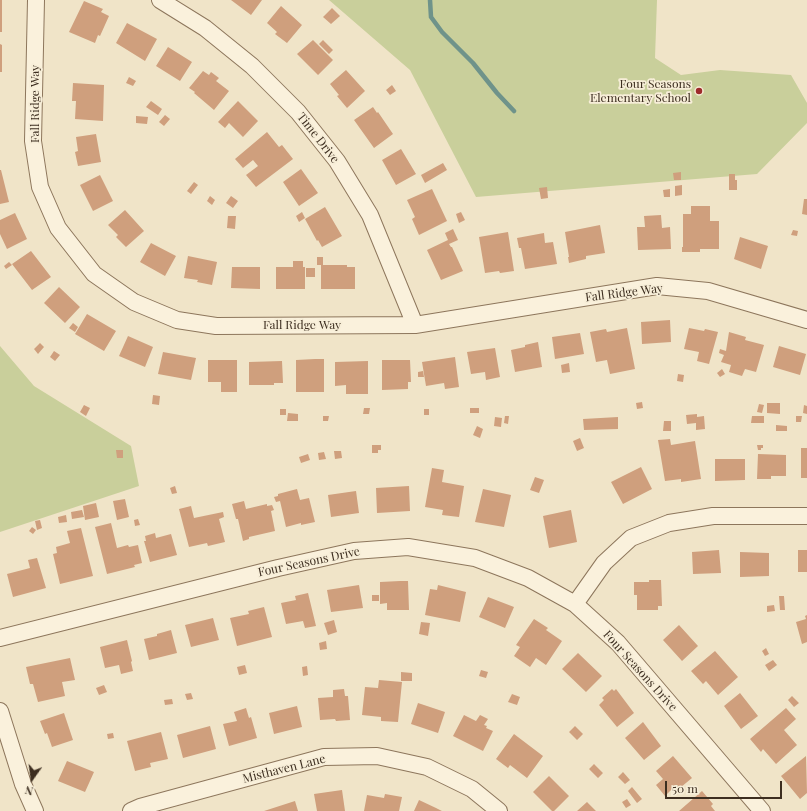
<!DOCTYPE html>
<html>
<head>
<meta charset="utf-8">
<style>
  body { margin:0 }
  #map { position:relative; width:807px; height:811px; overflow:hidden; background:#f0e4c8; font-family:"Playfair Display",serif }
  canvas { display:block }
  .north { position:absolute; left:12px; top:759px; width:40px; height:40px; -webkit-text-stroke:3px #f7eed8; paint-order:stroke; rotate:194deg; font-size:11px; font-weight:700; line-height:16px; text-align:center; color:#3d2e20 }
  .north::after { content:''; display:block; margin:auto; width:14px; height:18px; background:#3d2e20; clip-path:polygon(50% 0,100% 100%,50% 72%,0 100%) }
  .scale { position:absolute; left:665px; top:781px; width:117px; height:18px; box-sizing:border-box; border:2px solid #3d2e20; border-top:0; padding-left:5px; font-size:12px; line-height:14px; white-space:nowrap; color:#3d2e20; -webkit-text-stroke:3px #f7eed8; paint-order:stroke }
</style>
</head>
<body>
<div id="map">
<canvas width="807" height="811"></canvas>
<div class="north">N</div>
<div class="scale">50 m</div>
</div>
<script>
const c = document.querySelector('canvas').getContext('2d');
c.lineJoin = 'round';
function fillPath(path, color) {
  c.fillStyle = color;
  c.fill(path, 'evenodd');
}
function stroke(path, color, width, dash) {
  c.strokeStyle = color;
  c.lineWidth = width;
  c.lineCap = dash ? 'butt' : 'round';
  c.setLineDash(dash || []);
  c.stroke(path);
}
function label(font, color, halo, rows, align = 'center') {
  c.font = font + ' "Playfair Display",serif';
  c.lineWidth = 3.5;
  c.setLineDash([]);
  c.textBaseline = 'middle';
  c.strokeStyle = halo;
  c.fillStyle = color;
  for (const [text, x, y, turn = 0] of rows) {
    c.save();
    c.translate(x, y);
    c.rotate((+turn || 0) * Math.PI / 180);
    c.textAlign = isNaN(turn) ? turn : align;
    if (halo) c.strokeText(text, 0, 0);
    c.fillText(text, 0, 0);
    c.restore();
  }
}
fillPath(new Path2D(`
  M329 0H657L655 58 681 75 720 70 791 75 807 103V123L757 174 476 197 410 70Z
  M0 346 34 386 131 446 139 486 0 532Z`), '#c9cf9b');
stroke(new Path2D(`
  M430 0 431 17 442 32 473 63 497 93 514 111`), '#6f938a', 4.5);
fillPath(new Path2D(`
  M0 0H2V32H0Z
  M231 0H262L251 15Z
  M84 1 103 9 101 12 109 16 100 36 98 35 95 43 69 32Z
  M281 6 302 25 287 43 275 34 277 32 267 23Z
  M332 8 340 16 331 24 323 17Z
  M127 23 157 39 145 61 116 43Z
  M313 40 333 60 318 75 297 54Z
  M323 40 333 50 329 54 319 44Z
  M0 44 2 45V72H0Z
  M168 47 192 62 180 81 156 66Z
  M346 70 365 91 347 108 337 96 339 95 330 84Z
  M203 71 209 75 211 72 219 78 216 81 229 91 214 110 194 93 195 92 189 88Z
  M129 77 136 81 133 86 126 83Z
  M73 83 104 85 103 121 75 119 76 101H72Z
  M392 85 396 91 390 95 386 90Z
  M151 101 162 109 158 115 146 107Z
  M238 101 258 121 243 137 229 123 225 128 218 122Z
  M373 107 377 113 378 112 393 134 374 148 354 120Z
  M165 115 170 119 164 126 159 122Z
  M136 116 148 117 147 124 136 123Z
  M267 132 279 147 282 145 293 159 256 187 246 175 258 166 253 160 243 168 235 159Z
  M96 134 101 162 78 166 75 152 78 151 76 137Z
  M401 149 416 174 396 185 382 160Z
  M443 163 447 170 425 183 421 175Z
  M301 169 318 193 299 206 283 182Z
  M0 170H1L9 202 0 204Z
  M681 172V180H674L673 173Z
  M729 174H735V180H737V190H729Z
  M100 175 113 201 93 211 80 185Z
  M194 182 198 185 191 194 187 191Z
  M682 185V195L675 196V186Z
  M547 187 548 198 541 199 539 188Z
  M432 189 447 221 419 235 412 219 415 217 407 200Z
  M670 189V197H664L663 190Z
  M210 196 215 200 212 205 207 201Z
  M231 196 238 201 233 208 226 203Z
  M804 199H807V215L802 214Z
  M691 206H710V221H719V249H700V252H682V247H683V214H691Z
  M325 207 342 236 322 247 318 240 317 241 305 219Z
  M125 210 144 231 126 247 116 237 118 235 108 225Z
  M302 212 305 218 299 222 296 216Z
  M461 212 465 220 459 223 456 214Z
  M15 213 27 239 7 249 0 234V220Z
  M661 215 662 228 670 227 671 249 638 250 637 227H645L644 216Z
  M228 216H236L235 229 227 228Z
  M600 225 605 253 586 256V259L569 263 568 257H569L565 232Z
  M453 229 458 240 449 244 451 247H452L463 271 441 280 427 250 448 240 445 233Z
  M793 230 798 231 797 236 791 235Z
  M508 232 514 271 500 273 499 271 485 273 479 237Z
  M544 233 545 243 553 242 557 264 525 269 521 248H519L517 238Z
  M740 237 768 246 761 269 734 259Z
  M151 243 176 256 165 276 140 262Z
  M31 251 51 277 32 290 12 264Z
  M188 256 217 262 212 285 197 282 198 280 184 278Z
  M317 257H323V265H317Z
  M293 261H303V267H305V289H276V267H293Z
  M9 262 12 265 6 269 4 266Z
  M321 265H347V267H355V289H321Z
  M232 267H260V289L231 288Z
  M306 268H315V277H306Z
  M59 287 80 307 65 323 44 303Z
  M87 314 116 331 104 351 75 334Z
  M670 320 671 342 642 344 641 322Z
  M73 323 78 327 75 332 69 328Z
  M627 328 635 369 610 374 607 360 596 362 590 332 606 329 607 332Z
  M689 328 704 331 705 329 718 332 709 364 697 361 699 352 684 349Z
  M729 332 746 337 745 340 764 345 756 372 745 369 742 376 729 372 731 365 721 362 724 355 719 353 720 349 726 351Z
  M580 333 584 354 555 359 552 337Z
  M128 336 153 347 145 367 119 356Z
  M538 342 542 367 515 372 511 350 525 347V345Z
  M40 343 44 347 38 354 34 349Z
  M779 346 806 354 800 375 773 367Z
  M495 348 500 377 486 380 485 372 471 374 467 352Z
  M54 351 60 355 55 361 50 357Z
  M163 352 196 358 191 380 158 374Z
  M455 357 459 387 445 389 444 383 426 386 422 362Z
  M315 359H324V392H296V360Z
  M208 360H237V392H221V382H208Z
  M382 360H410L411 382H408V389L382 390Z
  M282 361 283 383H274V385H249V362Z
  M368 361V394H346V385L335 386V362Z
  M569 363 570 372 562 373 561 365Z
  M722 369 725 374 720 377 717 373Z
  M423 371 424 377H418V372Z
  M678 374 684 375 683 382 677 381Z
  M153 395 160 396 159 405 152 404Z
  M642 402 643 408 637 409 636 403Z
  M767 403H780V414L767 413Z
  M759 404 764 405 762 413 757 412Z
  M84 405 90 408 86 416 80 412Z
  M804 405 807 406V414L803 413Z
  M364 408H370L369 414H363Z
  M470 408H479V413H470Z
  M280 409H286V415H280Z
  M424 409H429V415H424Z
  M288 413 298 414V421H287Z
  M697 414V417L704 416 705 429 696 430V423L687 424 686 415Z
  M323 416H329L328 421H323Z
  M505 416H509L508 424 504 423Z
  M752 416H764V423H751Z
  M796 416H802L801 422H796Z
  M495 417 502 418 501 427 494 426Z
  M618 417V429L584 430 583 419Z
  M664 421H671V431H663Z
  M776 425 787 426V431H776Z
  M477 426 483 429 480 438 473 435Z
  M580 438 584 448 577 451 573 441Z
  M670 439 671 445 695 441 701 479 681 482V479L665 481 658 440Z
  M372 445H381V450H378V453H372Z
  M757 445H763V448H761V450H758Z
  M801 448H807V478H801Z
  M116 450H123V458H117Z
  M334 451H341L342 458 335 459Z
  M324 452 326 459 319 460 318 453Z
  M308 454 310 460 301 463 299 457Z
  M758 454 786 455V476H771V479H757Z
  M715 459H745V480L715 481Z
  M641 467 652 489 623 504 611 482Z
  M432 468 444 470 442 482 464 486 459 517 442 515 443 510 425 507Z
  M535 477 544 480 539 493 530 490Z
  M175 486 177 493 172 494 170 488Z
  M409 486 410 511 377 513 376 488Z
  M297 489 300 500 309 498 315 522 301 525V523L286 527 280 501 276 502 274 497 278 496V494Z
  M483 489 511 495 504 527 475 522Z
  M356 491 359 513 331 517 328 495Z
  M125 499 129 517 117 520 113 501Z
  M244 501 246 509 267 504V506L272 505 274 510 271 511 275 531 249 537V539L243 541 238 519H236L232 504Z
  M96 503 99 517 85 520 83 506Z
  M191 506 194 518 223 512 224 517 219 519 225 542 208 546 207 543 189 547 179 509Z
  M82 510 84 517 72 519 71 512Z
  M571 510 577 542 549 548 543 516Z
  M66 515 67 522 59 523 58 517Z
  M138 519 140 525 135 526 134 520Z
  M40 520 42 528 37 530 35 521Z
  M111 523 117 548 128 545 129 547 138 545 142 563 134 565 135 567 107 574 95 527Z
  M32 527 36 530 33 534 29 531Z
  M81 528 93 576 60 584 53 554 57 553 56 547 70 543 67 531Z
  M155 533 156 538 171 534 177 555 150 562 144 541H146L145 536Z
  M719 550 721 573 693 574 692 552Z
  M798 550H807V572H798Z
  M740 552 769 553V576L740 577Z
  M37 558 46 588 13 597 7 574 30 568 28 560Z
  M649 580H661L662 606H658V610H637V595H634V582H649Z
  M400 581H408L409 610H387V603L380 604V582Z
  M359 585 363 608 331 612 327 590Z
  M438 585 466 592 460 622 425 615 430 589 437 590Z
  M308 593 316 626 305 628 303 621 286 624 281 603 296 600 295 596Z
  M372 595H379V601H372Z
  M779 596H784L785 610H780Z
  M488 597 514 607 505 628 479 617Z
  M774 605 775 611 767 612V606Z
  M264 607 272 637 237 646 230 618 249 614 248 611Z
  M807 615V642L802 644 796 622 806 619 805 616Z
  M213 618 219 640 191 647 185 625Z
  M534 619 548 628 546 630 562 641 546 665 536 658 530 667 514 656 520 647 516 645Z
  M334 620 337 632 328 635 324 623Z
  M421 622 430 623 428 636 419 634Z
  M679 625 698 646 682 661 663 640Z
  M171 630 177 653 149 660 144 639 157 636V634Z
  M127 640 132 661 131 662 133 671 121 674 119 665 105 668 100 647Z
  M326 641 327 649 320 650 319 643Z
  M766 648 769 654 765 656 762 651Z
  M715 651 738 677 718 695 706 681 703 684 691 671Z
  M578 653 602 676 586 692 562 669Z
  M70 658 75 680 62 682 65 696 38 702 33 684H30L26 667Z
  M773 660 777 665 769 671 765 665Z
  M245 665 247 673 239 675 237 667Z
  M307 666 308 675 303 676 302 667Z
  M481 670 488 672 486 678 479 676Z
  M401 672 412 673V681H401Z
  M379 680 402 682 398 722 381 721V717L362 715 365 687 378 688Z
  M104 685 107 692 99 695 96 688Z
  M344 689 345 696H348L350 720 336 721 335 719 320 720 318 698 333 697V690Z
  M612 689 614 691 616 689 634 713 617 727 599 705 604 700 602 698Z
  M191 693 193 699 187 700 185 694Z
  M740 693 758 716 741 729 724 706Z
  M512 694 520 697 517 705 508 702Z
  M792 696 799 703 794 707 788 700Z
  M172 699 173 704 165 705 164 700Z
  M418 703 445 712 438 733 411 724Z
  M297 706 302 727 274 734 269 713Z
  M246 708 249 718 251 717 257 738 229 746 223 724 237 721 234 712Z
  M786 708 796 719 784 730 797 745 776 764 763 749 761 752 750 739Z
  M64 713 73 740 52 747 47 733 45 734 40 721Z
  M464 715 476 721 480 715 488 719 484 725 487 726 486 728 493 731 483 751 453 736Z
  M643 722 661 746 644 760 625 738Z
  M210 726 216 749 183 758 177 735Z
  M575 726 583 734 577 740 569 732Z
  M161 732 168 759 150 763 151 767 135 771 127 741Z
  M113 733 114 738 108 739 107 734Z
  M514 734 543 756 527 778 510 765 508 768 496 759Z
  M673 756 692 778 675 792 672 789 665 796 656 785 663 779 656 771Z
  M806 756 807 793 800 799 781 776Z
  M67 761 94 772 85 792 58 781Z
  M594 764 603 773 598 778 589 769Z
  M623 772 630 780 625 784 618 777Z
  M549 776 569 796 554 811H552L533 792Z
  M632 787 642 799 637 803 628 791Z
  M342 790 345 811H317L314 794Z
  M702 791 713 804 711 806 715 811H679Z
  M385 794 402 797 399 811H364L367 795 384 798Z
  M627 799 631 805 626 808 622 802Z
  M419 800 436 808 442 811H414Z
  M295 801 298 811H264Z
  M587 802 596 811H577Z`), '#cf9f7d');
const minor = new Path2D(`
  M36 0 33 141 40 187 58 228 94 274 134 302 177 320 216 326 415 325 657 286 708 291 807 320
  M160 0 205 28 252 66 298 112 337 161 370 215 415 325
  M575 604 604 563 631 538 669 523 713 516H807
  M0 638 278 568 354 551 408 547 475 558 528 578 575 604 618 643 762 811
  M0 711 23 784 35 811
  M131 811 140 807 324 757 377 756 427 767 472 789 499 811`);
stroke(minor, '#8d765c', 18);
stroke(minor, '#faf1dc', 16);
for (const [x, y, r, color] of [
  [699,91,4,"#9e2a2b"]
]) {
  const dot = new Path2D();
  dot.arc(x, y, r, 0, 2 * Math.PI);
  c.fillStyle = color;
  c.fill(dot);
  stroke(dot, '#f7eed8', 1.5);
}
label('12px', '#3d2e20', '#f7eed8', [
  ["Four Seasons",691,84],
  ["Elementary School",691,98]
], 'right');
label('12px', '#3d2e20', '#f7eed8', [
  ["Fall Ridge Way",35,104,-90],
  ["Time Drive",318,138,52],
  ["Fall Ridge Way",624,293,-7],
  ["Fall Ridge Way",302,325],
  ["Four Seasons Drive",309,562,-12],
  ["Four Seasons Drive",640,671,48],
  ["Misthaven Lane",284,769,-14]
]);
</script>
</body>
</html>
